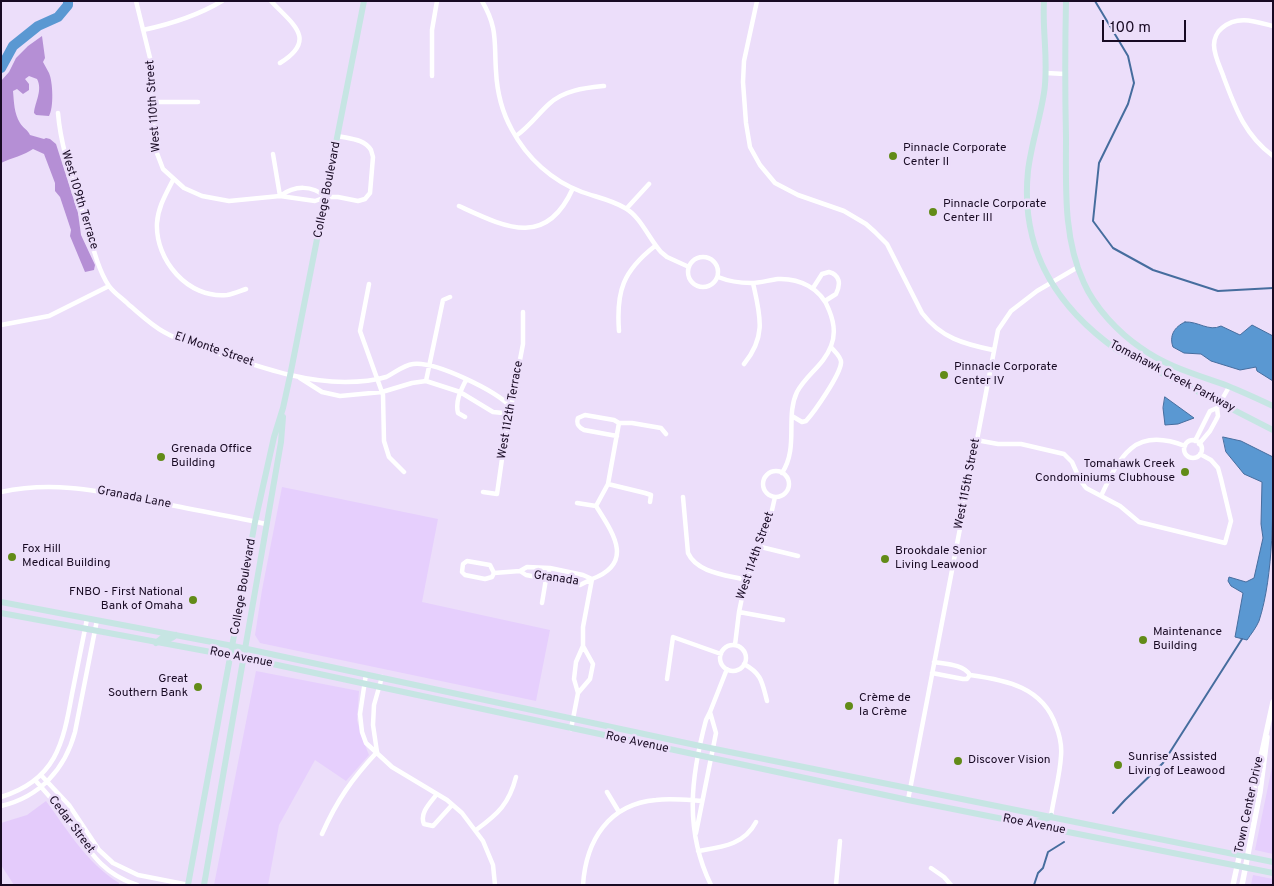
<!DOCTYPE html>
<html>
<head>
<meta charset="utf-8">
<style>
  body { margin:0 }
  #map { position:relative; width:1274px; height:886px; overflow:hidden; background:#ecdefa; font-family:Overpass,sans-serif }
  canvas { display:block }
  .frame { position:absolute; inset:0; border:2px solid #180a23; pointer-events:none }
  .scale { position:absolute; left:1102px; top:20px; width:84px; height:22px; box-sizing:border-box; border:2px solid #180a23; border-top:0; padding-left:6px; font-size:15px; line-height:18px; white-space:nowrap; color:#180a23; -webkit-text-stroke:4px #ecdefa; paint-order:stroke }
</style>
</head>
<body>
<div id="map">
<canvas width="1274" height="886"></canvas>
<div class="frame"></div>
<div class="scale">100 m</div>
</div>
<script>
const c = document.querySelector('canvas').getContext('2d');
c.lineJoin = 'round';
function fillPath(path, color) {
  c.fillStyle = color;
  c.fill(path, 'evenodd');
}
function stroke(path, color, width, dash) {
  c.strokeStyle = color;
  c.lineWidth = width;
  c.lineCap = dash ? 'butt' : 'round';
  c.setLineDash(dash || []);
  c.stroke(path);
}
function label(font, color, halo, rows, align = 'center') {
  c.font = font + ' Overpass,sans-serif';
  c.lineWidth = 5;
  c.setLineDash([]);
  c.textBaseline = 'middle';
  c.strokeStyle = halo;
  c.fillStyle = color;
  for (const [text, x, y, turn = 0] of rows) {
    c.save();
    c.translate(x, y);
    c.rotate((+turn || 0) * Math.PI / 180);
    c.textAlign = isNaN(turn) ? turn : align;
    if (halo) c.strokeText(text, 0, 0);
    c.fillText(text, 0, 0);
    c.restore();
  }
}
fillPath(new Path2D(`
  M282 487 438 519 422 602 550 630 536 701 260 643 255 635 262 590Z
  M256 671 359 691 357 720 361 735 369 755 346 781 315 760 279 825 268 885H214Z
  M1273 762V854L1255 850Z
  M1253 875 1273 879V885H1251Z`), '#e6cffd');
fillPath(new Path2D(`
  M46 801C69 832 86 862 119 883V885H14L1 865V823L27 815Z`), '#e4cbfb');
fillPath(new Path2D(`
  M42 36 45 58 43 62C45 66 47 69 49 73 53 82 54 108 49 116L36 115 34 113C35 102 43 90 37 79L29 76 25 79 29 84V90L23 94 17 89 13 91C14 102 14 113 20 123 23 128 28 130 30 135L44 139 46 138 50 139 56 144 78 213 81 235 95 265 94 270 85 272 70 236 71 230 60 197 55 191V183L44 154 33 149C25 155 11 158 1 163V81L9 72 16 58 28 46Z`), '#b58fd5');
const water = new Path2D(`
  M1185 322C1198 321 1209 332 1221 326L1240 335 1252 325 1273 336V381L1257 371 1256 367 1240 370 1211 361 1201 354 1184 353 1173 347C1169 336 1174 327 1185 322Z
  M1165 397 1194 418 1178 424 1165 425 1163 408Z
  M1223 437 1241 441 1273 457C1273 506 1274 575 1259 621 1256 628 1251 634 1247 640L1235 637 1243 593 1231 586 1228 581 1229 577 1246 582 1254 578 1263 538 1261 524 1262 482 1244 474 1226 452Z`);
fillPath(water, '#5a98d2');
stroke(water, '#466d9e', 1);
stroke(new Path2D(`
  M1095 1 1128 56 1134 83 1128 104 1099 163 1093 221 1113 248 1153 270 1218 291 1273 288
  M1113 813 1125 800 1163 763 1242 639
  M1034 885 1038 873 1043 868 1048 852 1064 842`), '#466d9e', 2);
stroke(new Path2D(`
  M1 68 13 46 38 26 58 17 68 5V1`), '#5a98d2', 10);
stroke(new Path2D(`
  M136 1 152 66 155 148 163 169 184 188 202 196 229 201 280 196 315 201 326 197H338L358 201 365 199 370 193 373 157 371 150C364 139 351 139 338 136
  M271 1C291 23 319 39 280 63
  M482 1C498 28 494 42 496 71 497 92 502 112 512 130 527 158 552 181 582 192 596 197 612 200 625 208 641 217 649 239 661 252L667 257 689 267
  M757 1 744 61 743 82 746 123 750 147 760 165 775 183 798 195 844 211 866 224 875 232 887 244 922 313C941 338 964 344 993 350
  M1273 26C1254 21 1237 15 1222 28 1217 32 1214 39 1214 45 1214 56 1221 69 1224 78 1236 110 1245 135 1273 156
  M143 30C171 24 197 16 222 1
  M1046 73 1065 74
  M432 76V30L437 1
  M154 102H198
  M58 113C61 151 76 189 87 226 92 244 98 270 109 286 114 293 122 298 128 304 140 314 151 325 164 332 181 342 201 347 220 354 261 367 301 382 345 382 358 382 373 381 386 377 394 373 404 365 413 364 436 361 496 391 511 407L503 413 493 412 460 392 426 381 412 383 382 392 340 396 322 392 300 378
  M516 136C530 126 537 115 549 104 564 90 585 88 604 86
  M273 154 280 196
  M173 180C166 194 158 207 157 223 155 260 188 299 227 295 234 294 240 291 246 289
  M280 196C295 185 312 185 326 197
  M459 206C505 227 546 249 573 188
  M627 208 649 184
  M688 272a15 15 0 1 1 30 0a15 15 0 1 1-30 0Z
  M718 277C728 281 740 283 751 283 760 283 769 280 778 279 799 278 821 288 829 310 834 322 836 334 831 346 824 365 806 375 797 392 785 417 799 447 782 473
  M369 284 360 331 383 395 384 441 389 457 404 472
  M813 288 822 274 829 272C840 275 841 284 836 294L825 301
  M1 325 49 316 109 286
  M619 331C616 291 623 271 655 246
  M744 364C767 336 760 315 753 283
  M426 381 443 300 450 297
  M792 416 802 422 806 421C815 411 840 375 841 363 842 357 834 351 831 347
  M465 417 458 413C455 401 461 390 466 380
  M617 436 584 430C578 427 576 424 578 418L585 415 614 420 619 423H632L661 428 666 434
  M976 440 998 444H1021L1064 454 1072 462 1080 480 1086 488 1120 506 1139 522 1225 543 1231 521 1221 479 1218 468 1211 460 1200 454
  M1184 449a9 9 0 1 1 18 0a9 9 0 1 1-18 0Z
  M1195 441 1210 411 1217 408
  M1199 444 1210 431 1216 420 1218 416 1217 408 1229 387
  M763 484a13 13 0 1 1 26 0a13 13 0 1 1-26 0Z
  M608 484 645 493 651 495 650 502
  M1 492C56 480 103 492 157 502 193 510 230 516 266 524
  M483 492 497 494 505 438 523 344V312
  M1101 496C1120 456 1134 426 1185 446
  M683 497 688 553C697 573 727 575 746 580
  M577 503 596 506
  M761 547 798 556
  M520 571 526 575 580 585 592 579
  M494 573 490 565 467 561 463 564 462 572 465 575 485 579 492 577 494 573 520 571 527 567 550 568 583 575 592 579
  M542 603 546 579 550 568
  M739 612 783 620
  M735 645 739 612 744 588 767 532 775 497
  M720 658a13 13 0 1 1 26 0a13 13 0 1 1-26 0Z
  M934 662C945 664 963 664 970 675 1006 680 1043 687 1056 726 1060 736 1062 745 1061 756 1060 775 1054 796 1051 816
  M744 664C762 674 762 682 767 701
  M932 673 963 679H967L970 675
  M366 674 360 714 362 732 366 743 392 767 447 800 462 813 483 841 493 865 495 885
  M667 679 673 637 721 654
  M578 693 590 679 593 664 583 646
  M571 729 578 693 574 679 576 662 583 646V627L592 579C635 563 613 533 596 506L608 484 619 423
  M377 752 373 725 374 705 382 677
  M41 775 69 805 99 850 113 863 138 875 189 885
  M35 780C46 792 56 804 65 816 88 847 98 872 137 885
  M607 792 619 812
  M437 794C431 802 419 813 424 824L433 826 452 805
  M1 797C56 780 63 744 72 694 77 669 82 644 87 619
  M908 800 998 330 1011 311 1037 291 1078 267
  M1 806C40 797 65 769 75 732L97 620
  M476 830C498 814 509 804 516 777
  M696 833 716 733 710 712
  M322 834C337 800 352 779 377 752
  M698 851C722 847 744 845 756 822
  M931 868 944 877 951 885
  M583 885C586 840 609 804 656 800 671 798 687 800 702 801
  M711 885C684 830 691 776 706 720L710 712 727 669
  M836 885 840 841`), '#fff', 4.5);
stroke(new Path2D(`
  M1233 885 1273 702
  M1242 885 1260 792 1267 737`), '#fff', 5.5);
stroke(new Path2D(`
  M1044 1C1042 32 1049 62 1044 93 1040 119 1031 145 1028 171 1020 249 1055 306 1117 350L1273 430
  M1066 1C1065 47 1065 92 1066 138 1066 186 1063 238 1084 283 1095 308 1119 333 1141 348 1167 367 1198 375 1228 386 1243 392 1258 399 1273 406
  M1 602 233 646 700 746 1273 862
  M1 613 254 660 908 800 1273 873
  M156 643 162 638C168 639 171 640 176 635
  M1031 823 1045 820 1051 816
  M188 885 255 522 274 437 283 408 290 376 364 1
  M204 885 281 442 283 417`), '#c6e5e3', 6);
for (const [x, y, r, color] of [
  [893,156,5,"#628b18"],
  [933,212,5,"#628b18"],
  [944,375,5,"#628b18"],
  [161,457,5,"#628b18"],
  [1185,472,5,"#628b18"],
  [12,557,5,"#628b18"],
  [885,559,5,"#628b18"],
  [193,600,5,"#628b18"],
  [1143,640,5,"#628b18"],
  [198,687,5,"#628b18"],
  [849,706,5,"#628b18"],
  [958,761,5,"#628b18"],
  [1118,765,5,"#628b18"]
]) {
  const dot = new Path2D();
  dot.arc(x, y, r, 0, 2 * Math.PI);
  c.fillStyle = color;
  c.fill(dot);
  stroke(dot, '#ecdefa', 2);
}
label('12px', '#180a23', '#ecdefa', [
  ["West 110th Street",154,106,-94],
  ["College Boulevard",328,190,-79],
  ["West 109th Terrace",79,200,73],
  ["El Monte Street",214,350,19],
  ["Tomahawk Creek Parkway",1172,377,28],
  ["West 112th Terrace",511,410,-80],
  ["West 115th Street",968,484,-79],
  ["Granada Lane",134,498,11],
  ["West 114th Street",756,556,-71],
  ["Granada",556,579,8],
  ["College Boulevard",244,587,-80],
  ["Roe Avenue",241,658,11],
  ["Roe Avenue",637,743,12],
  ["Town Center Drive",1250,805,-78],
  ["Cedar Street",71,825,53],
  ["Roe Avenue",1034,825,11]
]);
label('12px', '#180a23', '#ecdefa', [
  ["Pinnacle Corporate",903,149],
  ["Center II",903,163],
  ["Pinnacle Corporate",943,205],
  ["Center III",943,219],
  ["Pinnacle Corporate",954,368],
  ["Center IV",954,382],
  ["Grenada Office",171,450],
  ["Building",171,464],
  ["Tomahawk Creek",1175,465,"right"],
  ["Condominiums Clubhouse",1175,479,"right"],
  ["Fox Hill",22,550],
  ["Medical Building",22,564],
  ["Brookdale Senior",895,552],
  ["Living Leawood",895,566],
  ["FNBO - First National",183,593,"right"],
  ["Bank of Omaha",183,607,"right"],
  ["Maintenance",1153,633],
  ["Building",1153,647],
  ["Great",188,680,"right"],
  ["Southern Bank",188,694,"right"],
  ["Crème de",859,699],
  ["la Crème",859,713],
  ["Sunrise Assisted",1128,758],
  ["Living of Leawood",1128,772],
  ["Discover Vision",968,761]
], 'left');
</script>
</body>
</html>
